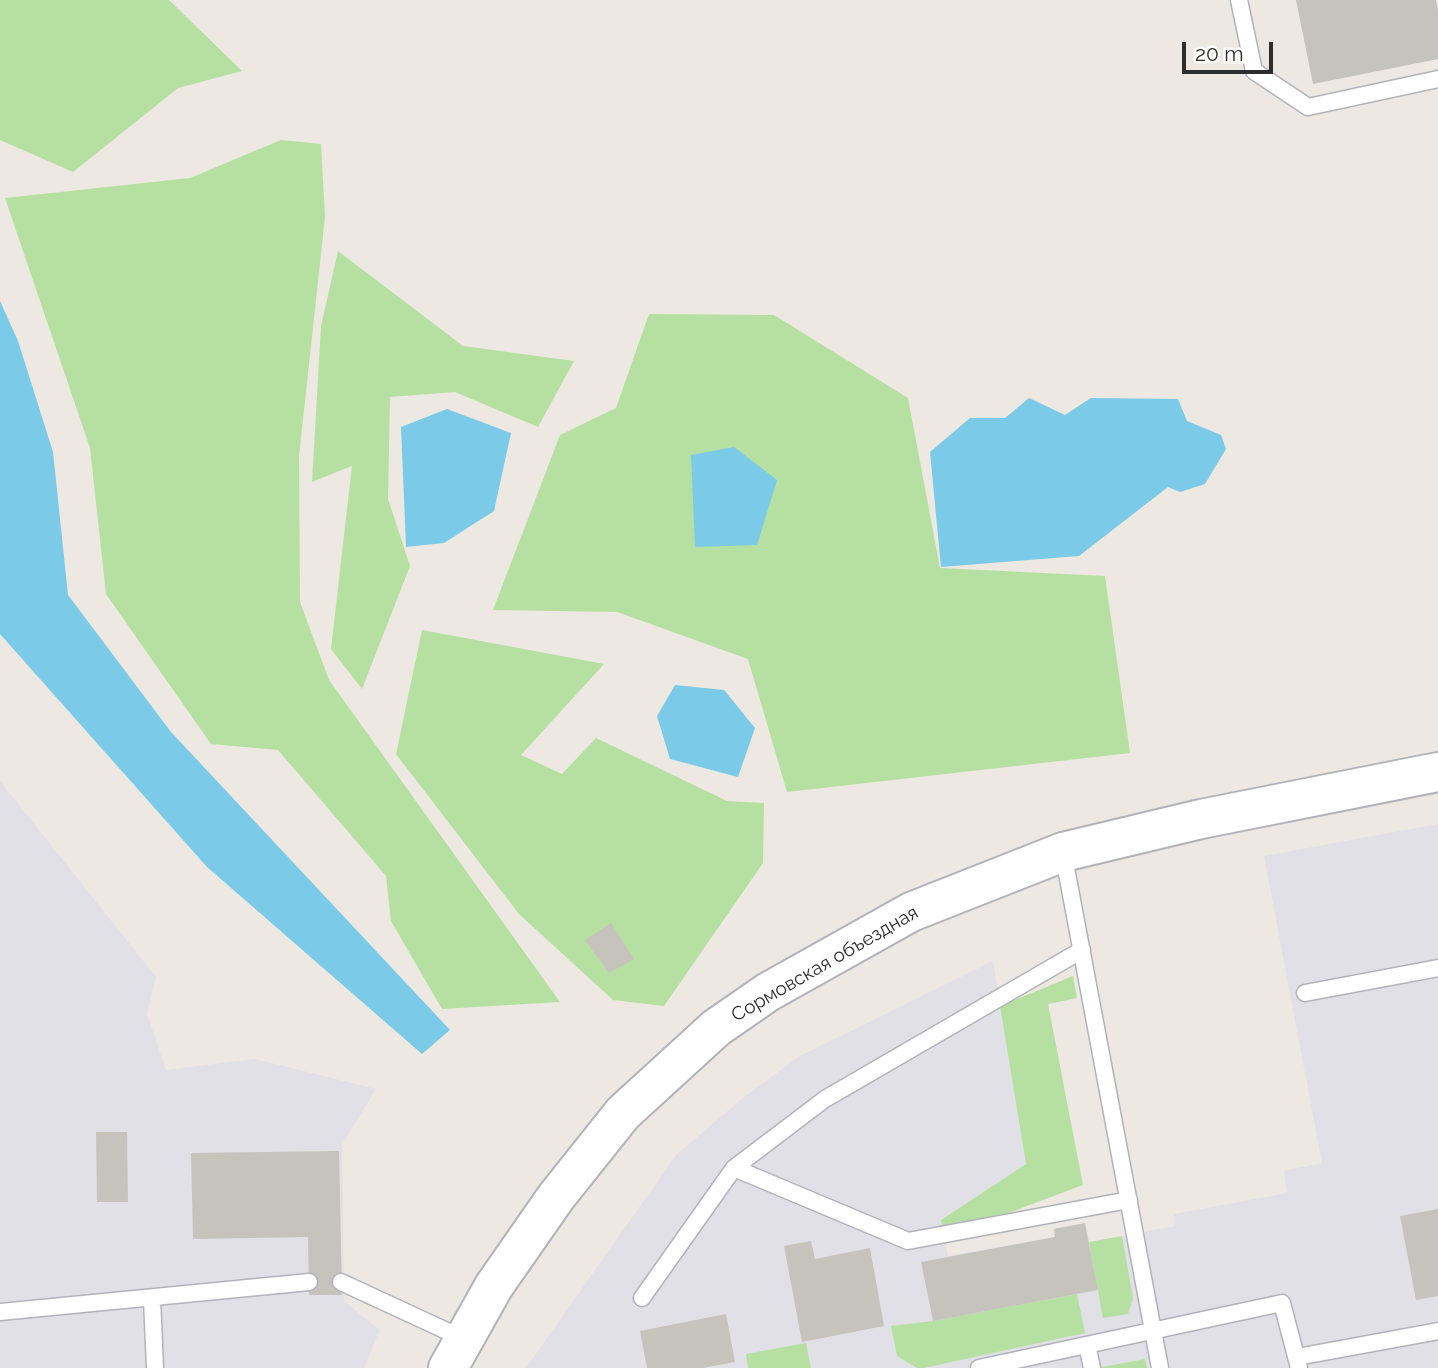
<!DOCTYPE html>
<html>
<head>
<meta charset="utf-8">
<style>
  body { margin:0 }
  #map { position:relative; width:1438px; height:1368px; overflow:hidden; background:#ede8e1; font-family:Raleway,sans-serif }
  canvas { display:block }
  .scale { position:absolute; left:1182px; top:42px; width:91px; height:32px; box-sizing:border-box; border:4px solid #2d2d2d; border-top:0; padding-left:9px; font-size:21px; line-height:24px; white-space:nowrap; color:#2d2d2d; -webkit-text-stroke:5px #fff; paint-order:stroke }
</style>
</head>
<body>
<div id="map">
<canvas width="1438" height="1368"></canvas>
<div class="scale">20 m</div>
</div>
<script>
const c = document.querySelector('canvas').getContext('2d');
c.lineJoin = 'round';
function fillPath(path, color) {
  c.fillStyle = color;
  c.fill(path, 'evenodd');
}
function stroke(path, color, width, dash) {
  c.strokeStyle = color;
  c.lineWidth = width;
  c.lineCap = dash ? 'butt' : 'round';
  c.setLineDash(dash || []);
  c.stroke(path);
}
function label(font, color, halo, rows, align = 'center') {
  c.font = font + ' Raleway,sans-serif';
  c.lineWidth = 5;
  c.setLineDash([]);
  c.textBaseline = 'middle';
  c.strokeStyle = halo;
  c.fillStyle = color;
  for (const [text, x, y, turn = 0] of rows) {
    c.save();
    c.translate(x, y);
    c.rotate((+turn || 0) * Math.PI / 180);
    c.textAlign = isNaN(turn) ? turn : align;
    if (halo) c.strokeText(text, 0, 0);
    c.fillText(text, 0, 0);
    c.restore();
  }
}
fillPath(new Path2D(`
  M0 781 156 977 147 1014 166 1070 255 1059 376 1089 342 1145 344 1301 380 1330 364 1368H0Z
  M1438 824V1368H526L676 1155 744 1097 800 1056 993 961 1026 1164 941 1220 948 1256 1054 1237V1229L1085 1223 1089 1242 1122 1236 1175 1226 1174 1214 1287 1193 1284 1171 1322 1163 1264 856Z`), '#e2e0e7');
fillPath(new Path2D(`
  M0 0H169L242 71 178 88 73 172 0 140Z
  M281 140 321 144 325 217 299 456 300 602 329 680 560 1002 442 1009 391 921 386 876 278 750 211 744 106 594 90 448 5 198 190 178Z
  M338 251 463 346 574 361 538 427 455 392 390 397 388 499 410 566 362 689 331 649 352 466 312 482 321 326Z
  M649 314 774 315 908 398 940 568 1105 576 1130 753 787 792 748 659 617 612 493 610 560 435 616 408Z
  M422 630 604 664 521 755 562 774 596 738 727 801 764 803 763 863 664 1006 613 1000 519 914 396 754Z
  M1073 976 1077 998 1048 1004 1083 1185 1003 1215 942 1227 941 1220 1026 1164 1000 1006Z
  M1122 1236 1133 1298 1128 1314 1103 1318 1089 1242Z
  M1077 1294 1085 1333 924 1368H917L897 1356 891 1326 933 1321Z
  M806 1343 811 1368H748L746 1354Z
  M1145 1359 1147 1368H1102V1367Z`), '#b5e0a1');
fillPath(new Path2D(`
  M0 301 18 341 53 452 68 595 171 732 450 1030 422 1054 207 867 0 634Z
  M1029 398 1065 415 1091 398 1178 399 1187 421 1221 435 1226 449 1205 484 1180 492 1168 487 1079 556 941 567 930 452 970 418H1005Z
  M447 409 511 433 494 511 444 543 406 547 401 427Z
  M734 447 777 480 757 545 695 547 691 455Z
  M675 685 724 690 755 728 738 777 670 759 657 716Z`), '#7bcae8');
fillPath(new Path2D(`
  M1296 0H1436L1438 9V59L1313 84Z
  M611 923 634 959 609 973 585 940Z
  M96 1132H127L128 1202H97Z
  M339 1151 342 1295H309L308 1237 193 1239 191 1153Z
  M1438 1209V1296L1416 1300 1400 1216Z
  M1085 1223 1098 1290 933 1321 921 1262 1055 1237 1054 1229Z
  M811 1241 815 1259 870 1248 884 1326 802 1342 784 1246Z
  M726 1314 735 1362 703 1368H647L640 1331Z`), '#c6c2bc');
const service = new Path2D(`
  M1239 0 1254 71 1308 107 1438 79
  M1063 852 1160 1368
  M1305 993 1438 968
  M734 1168 908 1241 1129 1200
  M341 1282 464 1339
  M152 1298 155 1368
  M642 1298 734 1168 825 1099 1082 950
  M0 1312 309 1282
  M1087 1345 1092 1368
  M1297 1357 1438 1331
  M979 1368 1282 1303 1299 1368`);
const tertiary = new Path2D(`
  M448 1368 494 1286 556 1197 623 1113 716 1028 768 992 911 912 1063 852 1201 819 1438 772`);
stroke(service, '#b1b2bc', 19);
stroke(tertiary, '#b1b2bc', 42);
stroke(service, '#fff', 16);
stroke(tertiary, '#fff', 38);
label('19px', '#2d2d2d', '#fff', [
  ["Сормовская объездная",825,964,-30]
]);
</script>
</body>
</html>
